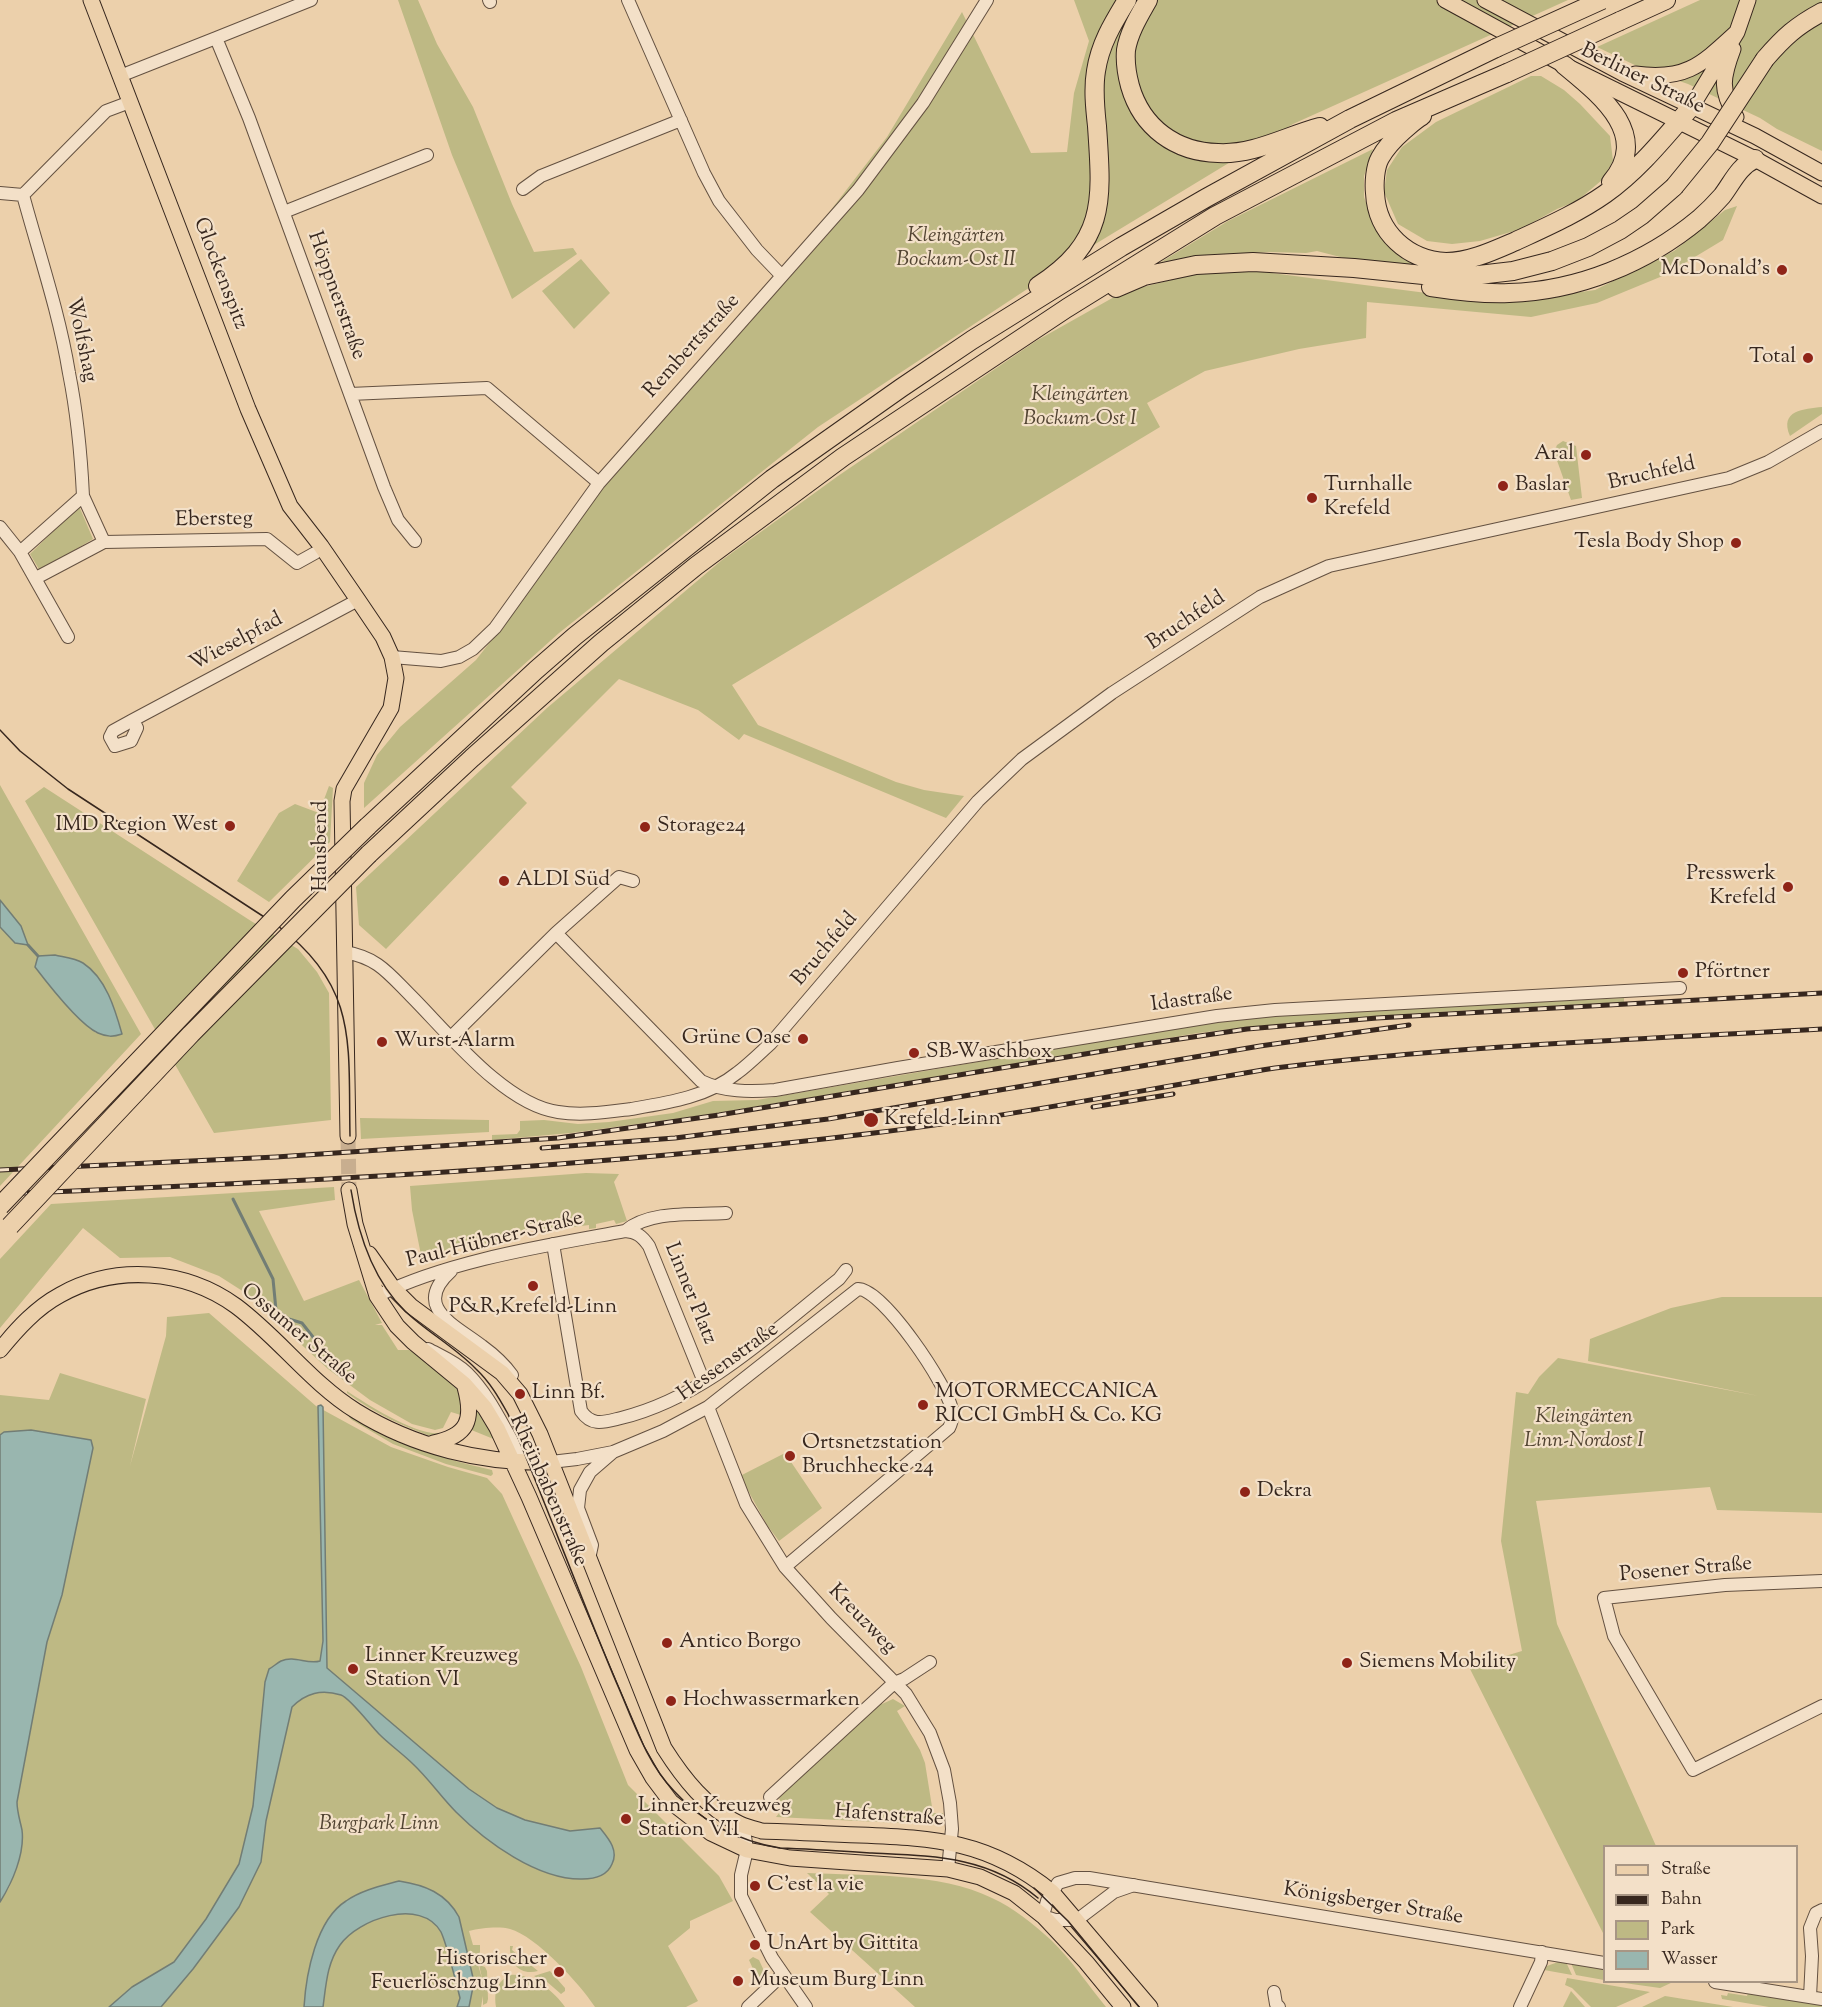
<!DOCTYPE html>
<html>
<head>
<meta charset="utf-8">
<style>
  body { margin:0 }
  #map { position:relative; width:1822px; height:2007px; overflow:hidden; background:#ecd0ab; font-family:"Sorts Mill Goudy",serif }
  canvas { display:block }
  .legend { position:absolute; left:1603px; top:1845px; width:195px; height:138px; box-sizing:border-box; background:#f3e0c8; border:2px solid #a89684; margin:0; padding:8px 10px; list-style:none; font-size:18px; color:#37271e }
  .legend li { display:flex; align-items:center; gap:12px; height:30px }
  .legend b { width:30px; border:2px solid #a89684 }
</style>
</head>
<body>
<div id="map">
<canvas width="1822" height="2007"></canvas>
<ul class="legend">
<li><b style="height:8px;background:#ecd0ab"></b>Straße</li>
<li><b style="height:8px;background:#37271e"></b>Bahn</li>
<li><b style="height:16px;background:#beb984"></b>Park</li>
<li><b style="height:16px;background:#99b6af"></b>Wasser</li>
</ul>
</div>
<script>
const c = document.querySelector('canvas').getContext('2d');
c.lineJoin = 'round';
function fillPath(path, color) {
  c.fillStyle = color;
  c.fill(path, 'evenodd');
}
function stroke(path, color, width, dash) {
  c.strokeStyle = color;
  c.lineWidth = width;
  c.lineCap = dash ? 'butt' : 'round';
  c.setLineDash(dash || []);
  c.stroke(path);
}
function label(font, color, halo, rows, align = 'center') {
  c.font = font + ' "Sorts Mill Goudy",serif';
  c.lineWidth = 4.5;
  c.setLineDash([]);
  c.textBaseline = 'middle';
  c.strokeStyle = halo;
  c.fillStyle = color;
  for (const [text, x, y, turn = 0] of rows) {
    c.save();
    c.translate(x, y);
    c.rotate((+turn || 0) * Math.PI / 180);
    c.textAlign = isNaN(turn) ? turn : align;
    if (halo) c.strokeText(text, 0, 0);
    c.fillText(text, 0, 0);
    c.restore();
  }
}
fillPath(new Path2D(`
  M398 0H418L437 44 473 107 512 204 534 252 573 248 577 254 512 299 452 155Z
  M1074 0H1568L1293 124 1097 243 818 427 559 633 364 808V783L377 755 400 727 476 660 515 610 599 491 830 232 824 219 887 137 962 12 1031 153 1067 152 1074 93 1089 41Z
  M1700 0H1822V151L1777 129 1760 118 1688 84 1641 68 1597 47Z
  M1531 76H1541L1564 90 1580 104 1610 136 1613 161 1602 180 1577 201 1557 209 1521 229 1480 241 1452 244 1427 241 1398 224 1384 192 1387 170 1402 147 1436 122Z
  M1373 149 1364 176V197L1371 217 1381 235 1431 267 1425 270 1344 258 1317 251 1306 253 1269 252 1207 255 1161 262 1228 221Z
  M1737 206 1723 240 1665 275 1597 303 1531 317 1367 302 1366 338 1299 349 1205 371 1147 403 1160 427 732 685 758 725 896 782 924 790 964 796 946 818 744 734 739 740 698 710 619 679 511 787 527 803 386 949 359 925 356 887 547 708 722 560 838 476 1036 341 1123 292 1195 274 1256 271 1504 303 1595 290 1674 251 1725 210Z
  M581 259 610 293 574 329 542 291Z
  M1822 407V414L1790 436C1779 410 1804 409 1822 407Z
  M1563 441 1576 446 1582 498 1571 500 1554 452 1557 445Z
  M79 506 93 539 40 571 30 554Z
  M0 785 141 1034 0 1186V927L15 943 21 926 0 900ZM81 962 95 973 112 1002 96 1033 80 1019 49 985Z
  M329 786 333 788 330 842 269 902 237 881 279 813 295 804 319 813Z
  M44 787 251 921 298 949 317 972 329 993 331 1120 214 1133 25 801Z
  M1624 998V1002C1482 1010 1340 1015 1198 1033L711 1114 571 1133 492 1140V1135L517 1134 520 1130V1121L544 1120 578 1124 609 1122 673 1113 713 1101 757 1100 1198 1024 1275 1015Z
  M360 1118 489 1120V1132L361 1139Z
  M586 1173 619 1174 614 1182 627 1221 616 1224 614 1220 596 1224V1228L589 1229V1225L557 1229 514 1231 515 1238 421 1255 412 1210 410 1186Z
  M334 1187 335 1200 259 1211 304 1301 359 1280 382 1323 375 1325H382L398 1350H409L430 1363 455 1386 463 1397 464 1416 451 1412 443 1428 435 1430 412 1424 370 1400 328 1369 244 1292 219 1276 170 1257 120 1258 83 1228 0 1328V1259L51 1204Z
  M1722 1297H1822V1513L1717 1510 1710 1487 1536 1501 1557 1624 1656 1846H1604V1935L1469 1667 1522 1651 1501 1541 1516 1392 1528 1394 1539 1377 1558 1358 1759 1396 1588 1361 1590 1339 1671 1308Z
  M209 1313 316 1406 391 1447 448 1467 487 1478 502 1494 581 1667 628 1785 719 1876 733 1901 690 1921V1928L668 1946 698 2001 686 2007H595C580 1984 536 1936 510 1929 499 1926 481 1928 469 1931L473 1945H480V1958L477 1961 483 1982 479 1965 485 1967 487 1971 488 1999 487 2003 483 2005V1996L481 2007H0V1902L10 1886 22 1832 17 1815V1802L47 1642 62 1595 4 1432 0 1435V1395L49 1400 60 1373 146 1399 130 1466 166 1336 167 1317Z
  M347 1391C368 1405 416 1436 441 1433L433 1437C402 1426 374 1413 347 1393Z
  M477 1407 496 1440 469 1429Z
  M349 1414C399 1445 436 1457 492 1470L493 1474 491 1476 446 1464 393 1444 352 1420 349 1417Z
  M785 1453 822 1508 779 1541 767 1525 740 1476Z
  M893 1699 905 1706 897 1711 920 1750 925 1763 933 1813H943L944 1822 941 1825 776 1817 783 1808 779 1798 879 1701 882 1704Z
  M807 1873C866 1876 939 1872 992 1898 1014 1908 1033 1924 1051 1940 1071 1959 1088 1985 1106 2007H915L810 1912 829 1894Z
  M510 1946H513L512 1950 538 1971C520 1976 509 1963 510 1946Z
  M753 1957 759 1960 765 1973 758 1980 749 1960Z
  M1561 1961 1566 1962 1572 1975 1544 1970V1967Z
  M1571 1963 1604 1969V1980L1576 1975Z
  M550 1971 565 1988V1991L561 1994 546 1981 544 1982 534 1976Z
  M510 1975C531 1973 554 1991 565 2007H496C494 1993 496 1982 510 1975Z
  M1567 1978 1650 1992 1616 2007H1591L1572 1988 1565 1985Z
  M1617 1982H1673L1660 1988Z
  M1571 1991 1585 2007H1563Z
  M1728 1993 1747 1996 1748 1993 1822 2005V2007H1769L1722 1999 1721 1995 1727 1996Z
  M1665 1996 1733 2007H1642Z`), '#beb984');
const water = new Path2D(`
  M0 900 21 926 28 945 15 943 0 927Z
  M55 955C63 957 75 958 83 963 106 978 115 1009 122 1034 113 1037 107 1037 98 1033 80 1025 48 984 35 967L38 956Z
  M321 1405 323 1407 327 1668 469 1789 497 1808 525 1820 570 1831 600 1828C608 1838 619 1850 612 1864 607 1876 594 1879 582 1879 538 1880 486 1842 456 1812 441 1797 429 1779 413 1764 403 1754 390 1745 379 1734 371 1726 350 1698 341 1695 321 1689 306 1693 292 1707L266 1821 261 1862 239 1907 193 1969 161 2007H109L132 1987 174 1962 206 1919 239 1864 253 1806 265 1682 269 1669C273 1667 277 1663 281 1661 295 1655 307 1665 320 1661L323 1641 318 1406Z
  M31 1430 91 1440 93 1448 62 1595 47 1642 17 1802C17 1812 20 1820 22 1830 25 1854 12 1883 0 1902V1435L4 1432Z
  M399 1881C425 1885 446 1893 459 1917L474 1982 469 2007H457L460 1998 458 1990C454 1975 447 1945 441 1932 421 1897 358 1919 340 1945 327 1963 326 1985 323 2007H304C306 1974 316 1920 346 1901 362 1890 381 1886 399 1881Z`);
fillPath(water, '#99b6af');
stroke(water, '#727d75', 1.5);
stroke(new Path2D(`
  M28 945 38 956
  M233 1199 273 1279 276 1310 289 1319 302 1323 313 1337 320 1357`), '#727d75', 3);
stroke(new Path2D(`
  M348 1136 349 1190`), '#c8ae8f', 15, [15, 8]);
const minor = new Path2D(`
  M489 0 490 2
  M628 0 704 173 719 201 757 250 782 276
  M216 38 311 0
  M120 76 216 38 249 118 384 487 398 520 415 541
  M523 189 541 176 681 120
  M0 193 23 195 106 111 130 102
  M23 195C39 254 59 312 69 373 77 413 81 454 83 496
  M284 212 427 155
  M350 394 487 388 599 483
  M0 527 20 552 68 637
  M104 542 267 539 297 563 315 553
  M20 552 83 496 104 542 36 578
  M392 657 441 661 459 657 473 649 495 628 599 483 858 190 923 103 987 0
  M133 720 137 728 131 741 115 746 110 737 113 731 133 720 358 600
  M556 933 701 1081C724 1092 750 1092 775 1090L898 1068 1217 1016 1275 1010 1680 988
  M345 952C378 958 388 973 411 996 448 1033 505 1105 558 1112 582 1116 607 1112 631 1109 667 1103 708 1097 737 1073 749 1064 760 1053 771 1043L978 801 1022 759 1112 693 1260 597 1329 566 1729 478 1768 462 1822 431
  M451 1037 556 933 619 877 633 881
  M625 1231C650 1210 694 1215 726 1213
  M553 1244 581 1411C592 1427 604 1422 621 1418 706 1397 772 1332 839 1279L846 1270
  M451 1271C411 1307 455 1325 482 1346 493 1354 504 1364 512 1375
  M377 1296C451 1260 544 1246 625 1231 637 1232 642 1236 649 1246L704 1382
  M428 1349C441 1356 456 1362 467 1373 493 1399 505 1433 525 1462
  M708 1407 746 1504 785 1567 831 1618 906 1694 930 1733 944 1770 950 1803 952 1829 948 1869
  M551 1462 577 1459 613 1452 663 1431 708 1407 858 1289C883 1289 948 1386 952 1410 953 1417 952 1422 949 1428L785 1567
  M589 1559 592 1545 578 1508 580 1490 590 1472 612 1453
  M1822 1581 1725 1585 1604 1598 1614 1636 1693 1770 1822 1706
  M770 1797 894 1683 904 1679 930 1662
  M740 1824 745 1836 747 1850 741 1875V1896L772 1958 806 2007
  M1134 1885 1114 1892 1077 1920H1055L1043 1916 1047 1901 1058 1883 1075 1878H1089L1604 1963
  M1715 1982 1822 1999
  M1274 1992 1276 2004 1279 2007
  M1810 1997 1812 1956 1810 1928 1816 1913 1822 1910
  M748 2007 783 1974
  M1520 2007 1541 1962 1542 1952`);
const major = new Path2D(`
  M91 0 248 409 290 506 321 546 358 600 383 637 392 657 396 678 391 708 344 789 342 801 348 1136
  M1445 0 1564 65 1755 159 1822 196
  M1485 0 1622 73 1755 136 1822 173
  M1733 49C1722 78 1720 90 1736 117
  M1635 74C1686 81 1701 65 1737 32
  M1692 106 1737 32 1748 0
  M349 1190 355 1224 377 1296 397 1326 413 1342 464 1384 485 1408 497 1428 529 1497 637 1750 653 1778 671 1802 711 1833 747 1850 790 1858 948 1869 980 1877 1014 1893 1043 1916 1086 1962 1123 2007
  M369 1254 393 1288 411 1306 502 1373 520 1394 540 1434 664 1748C683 1778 707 1809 740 1824 747 1827 755 1829 762 1831 795 1832 827 1834 859 1835 936 1838 989 1841 1052 1892L1150 2007
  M0 1350C17 1329 36 1308 60 1295 115 1264 185 1269 236 1306 279 1338 311 1383 356 1411 414 1447 483 1464 551 1462
  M433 1443C468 1436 474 1420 465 1387`);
const highway = new Path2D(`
  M1148 0C1139 16 1129 32 1126 50 1125 62 1127 75 1130 86 1142 128 1176 152 1218 153 1254 155 1286 136 1320 127
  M1620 21 1666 0
  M1765 59C1784 37 1796 26 1822 12
  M1564 65C1599 94 1652 134 1611 182
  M1422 116C1415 120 1410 125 1404 130 1395 138 1386 147 1380 158 1375 167 1374 183 1375 193 1377 233 1408 260 1446 262 1470 262 1495 250 1516 241 1546 227 1578 213 1605 194 1639 170 1665 137 1692 106
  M1038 286C1107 241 1102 200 1097 126 1095 108 1093 89 1096 71 1100 44 1113 23 1127 0
  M1431 287C1457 291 1483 294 1509 293 1578 291 1646 263 1699 219 1707 212 1715 204 1722 196 1732 183 1739 166 1755 159
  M1116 288 1144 276 1196 265 1253 262 1354 268 1453 278 1513 271 1552 261 1588 247 1620 230 1642 215 1674 187
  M368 826 536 670 575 636 772 479 901 388 972 340 1121 247 1206 198 1350 119 1496 48
  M369 854 472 758 601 643 696 566 843 457 1067 308 1215 216 1396 121 1507 73`);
stroke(minor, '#645141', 14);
stroke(major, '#37271e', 17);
stroke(highway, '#37271e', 20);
stroke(minor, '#f3e0c8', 12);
stroke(major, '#ecd0ab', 15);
stroke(highway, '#ecd0ab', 18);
stroke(new Path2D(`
  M0 730 20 751 68 789 278 926C359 987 348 1045 350 1136
  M351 1190C358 1234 372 1279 405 1311 427 1332 455 1347 476 1369 490 1382 499 1398 508 1414 546 1503 579 1594 617 1684 633 1720 646 1762 674 1791 703 1823 738 1841 780 1848 811 1849 841 1851 872 1853 934 1856 988 1856 1038 1898
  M1034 1888 1068 1921 1139 2007`), '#37271e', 1.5);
const rail = new Path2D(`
  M1093 1107 1173 1094
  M542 1148 675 1138 828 1119 1260 1046 1409 1025
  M0 1170 276 1157 558 1138 719 1115 1139 1045 1247 1029 1377 1018 1822 993
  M0 1194C292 1182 584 1169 874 1133 1008 1117 1141 1090 1275 1068 1456 1046 1640 1039 1822 1029`);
stroke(rail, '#37271e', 5);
stroke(rail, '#f3e0c8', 3, [9]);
const highwayBridge = new Path2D(`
  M1496 48 1602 0
  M1507 73 1620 21
  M1674 187 1710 143 1765 59
  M0 1206 293 899 368 826
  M10 1226 191 1034 369 854`);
stroke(highwayBridge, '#37271e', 20, []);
stroke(highwayBridge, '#ecd0ab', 18);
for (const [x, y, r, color] of [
  [1782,270,6,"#8f2418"],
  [1808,358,6,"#8f2418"],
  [1586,455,6,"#8f2418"],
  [1503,486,6,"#8f2418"],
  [1312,498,6,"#8f2418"],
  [1736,543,6,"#8f2418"],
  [230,826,6,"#8f2418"],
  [645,827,6,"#8f2418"],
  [504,881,6,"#8f2418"],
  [1788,887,6,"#8f2418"],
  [1683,973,6,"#8f2418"],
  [803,1039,6,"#8f2418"],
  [382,1042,6,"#8f2418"],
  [914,1053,6,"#8f2418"],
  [871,1120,8,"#8f2418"],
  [533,1286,6,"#8f2418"],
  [520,1394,6,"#8f2418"],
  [923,1405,6,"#8f2418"],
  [790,1456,6,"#8f2418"],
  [1245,1492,6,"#8f2418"],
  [667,1643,6,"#8f2418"],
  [1347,1663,6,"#8f2418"],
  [353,1669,6,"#8f2418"],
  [671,1701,6,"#8f2418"],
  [626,1819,6,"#8f2418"],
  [755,1886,6,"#8f2418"],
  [755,1945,6,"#8f2418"],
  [559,1972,6,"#8f2418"],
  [738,1981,6,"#8f2418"]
]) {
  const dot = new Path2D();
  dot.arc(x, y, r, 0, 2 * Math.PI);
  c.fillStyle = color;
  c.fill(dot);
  stroke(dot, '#f3e0c8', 2);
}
label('21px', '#37271e', '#f3e0c8', [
  ["Berliner Straße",1642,80,26],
  ["Glockenspitz",219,274,69],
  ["Höppnerstraße",335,296,70],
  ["Wolfshag",80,340,78],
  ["Rembertstraße",693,347,-48],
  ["Bruchfeld",1652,475,-13],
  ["Ebersteg",214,521,-1],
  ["Bruchfeld",1187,622,-34],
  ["Wieselpfad",237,643,-28],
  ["Hausbend",322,846,-90],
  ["Bruchfeld",826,950,-50],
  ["Idastraße",1192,1001,-8],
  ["Paul-Hübner-Straße",495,1241,-14],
  ["Linner Platz",689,1294,68],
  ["Ossumer Straße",298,1335,40],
  ["Hessenstraße",729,1363,-36],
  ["Rheinbabenstraße",547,1491,66],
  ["Posener Straße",1686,1571,-5],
  ["Kreuzweg",861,1620,46],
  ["Hafenstraße",889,1817,4],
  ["Königsberger Straße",1373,1905,9]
]);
label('italic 21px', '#524432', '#f3e0c8', [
  ["Kleingärten",956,237],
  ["Bockum-Ost II",956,261],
  ["Kleingärten",1080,396],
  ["Bockum-Ost I",1080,420],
  ["Kleingärten",1584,1418],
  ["Linn-Nordost I",1584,1442],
  ["Burgpark Linn",379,1825]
]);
label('21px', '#37271e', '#f3e0c8', [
  ["McDonald's",1770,270,"right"],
  ["Total",1796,358,"right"],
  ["Aral",1574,455,"right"],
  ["Turnhalle",1324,486],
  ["Krefeld",1324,510],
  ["Baslar",1515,486],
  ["Tesla Body Shop",1724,543,"right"],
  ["IMD Region West",218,826,"right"],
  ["Storage24",657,827],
  ["Presswerk",1776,875,"right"],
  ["Krefeld",1776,899,"right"],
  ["ALDI Süd",516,881],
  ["Pförtner",1695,973],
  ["Grüne Oase",791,1039,"right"],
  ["Wurst-Alarm",394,1042],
  ["SB-Waschbox",926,1053],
  ["Krefeld-Linn",884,1120],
  ["P&R,Krefeld-Linn",533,1308,"center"],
  ["MOTORMECCANICA",935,1393],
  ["RICCI GmbH & Co. KG",935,1417],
  ["Linn Bf.",532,1394],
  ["Ortsnetzstation",802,1444],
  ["Bruchhecke 24",802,1468],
  ["Dekra",1257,1492],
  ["Antico Borgo",679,1643],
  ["Linner Kreuzweg",365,1657],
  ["Station VI",365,1681],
  ["Siemens Mobility",1359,1663],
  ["Hochwassermarken",683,1701],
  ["Linner Kreuzweg",638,1807],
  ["Station VII",638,1831],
  ["C'est la vie",767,1886],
  ["UnArt by Gittita",767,1945],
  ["Historischer",547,1960,"right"],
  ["Feuerlöschzug Linn",547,1984,"right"],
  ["Museum Burg Linn",750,1981]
], 'left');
</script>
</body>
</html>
